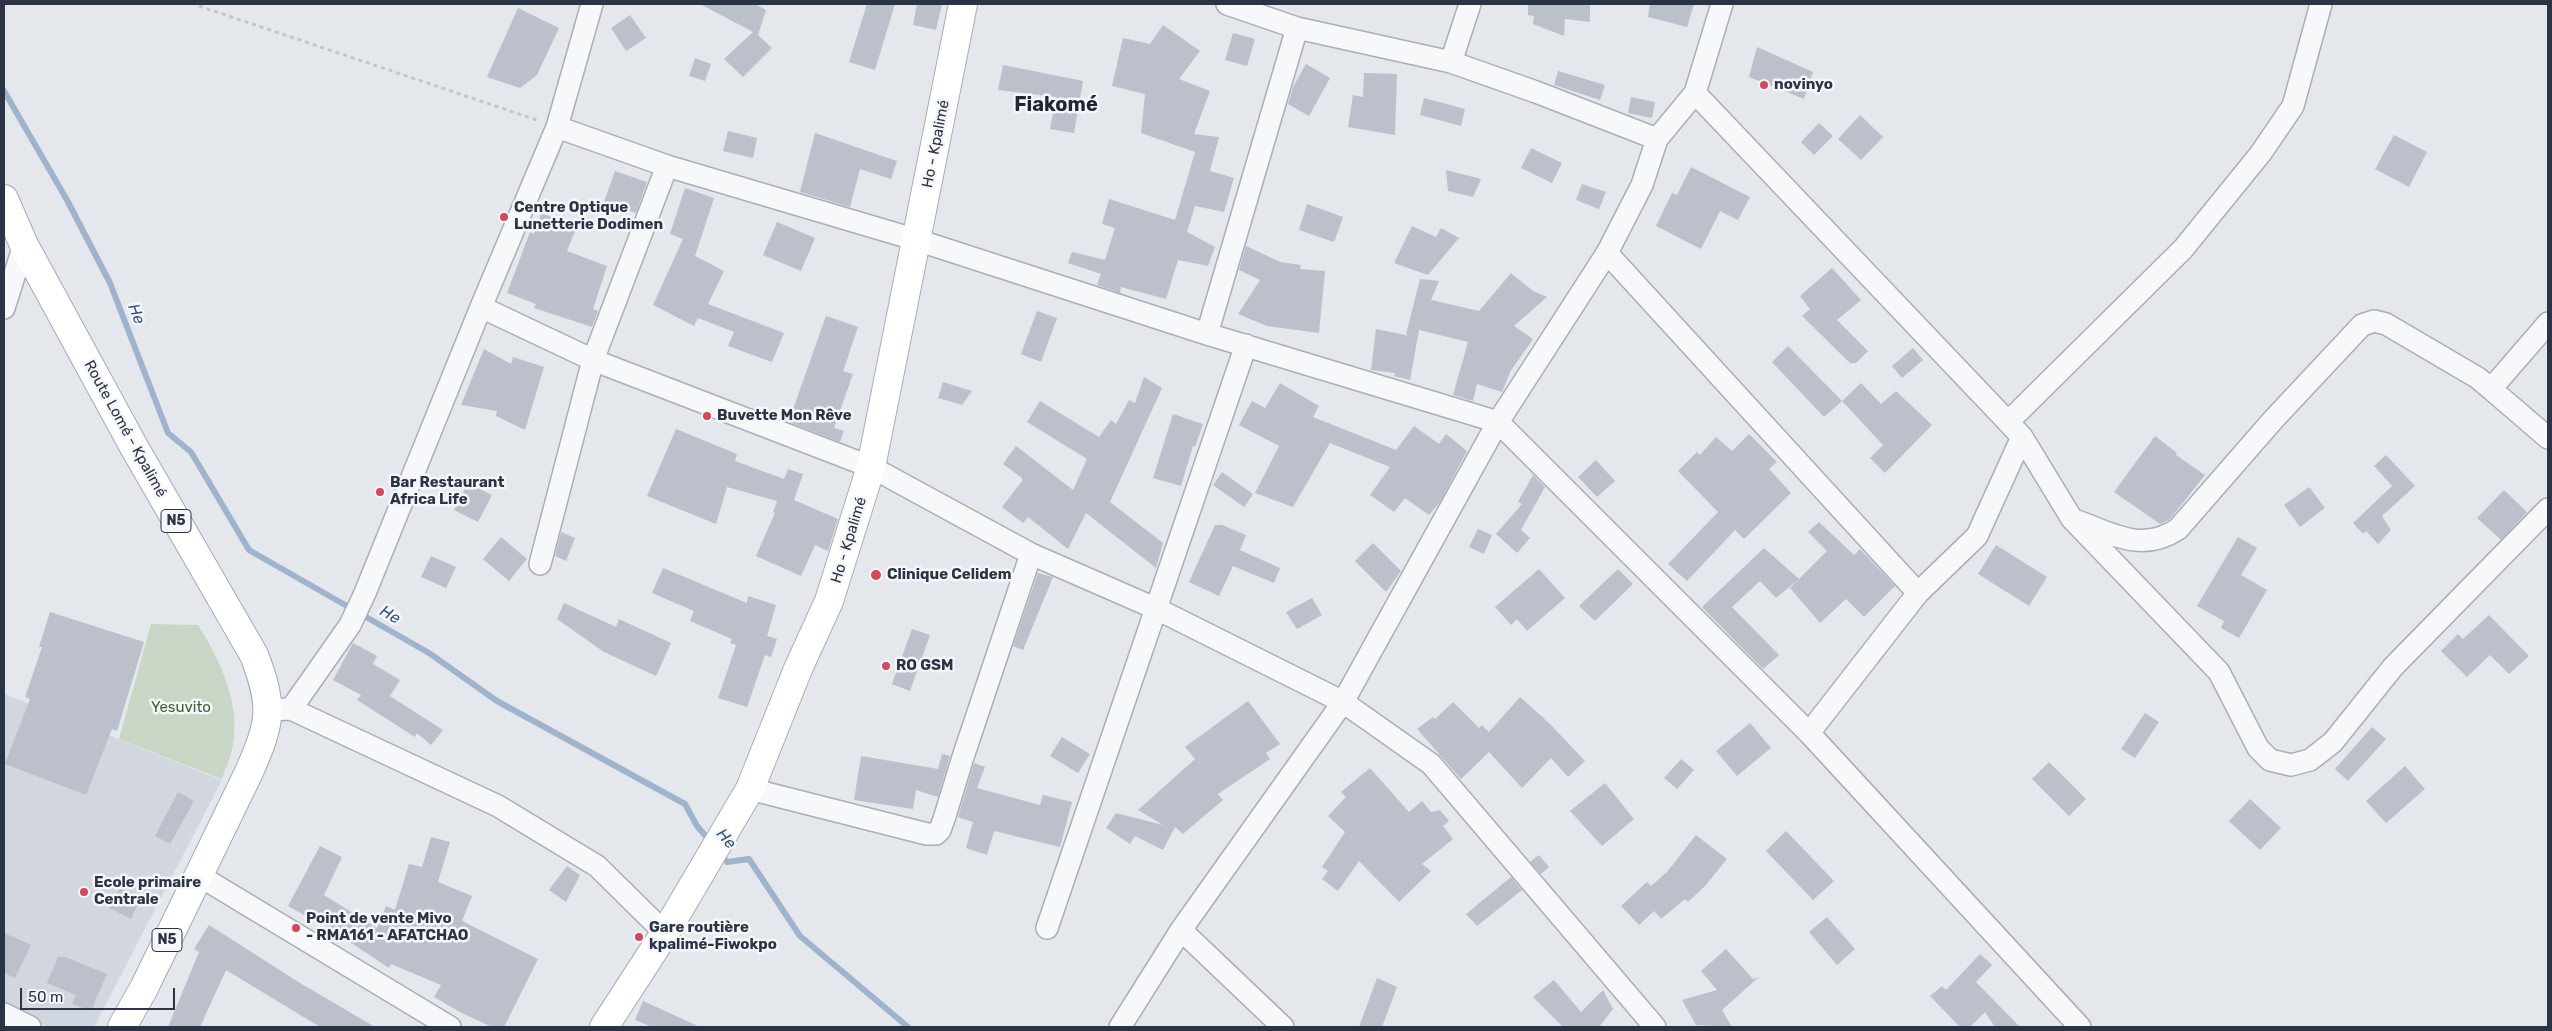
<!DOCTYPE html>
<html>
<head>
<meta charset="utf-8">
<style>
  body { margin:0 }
  #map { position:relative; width:2552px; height:1031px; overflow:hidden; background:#e4e7ec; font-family:Rubik,sans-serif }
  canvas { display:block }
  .frame { position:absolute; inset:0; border:5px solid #2b3445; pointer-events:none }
  .scale { position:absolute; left:20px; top:988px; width:155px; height:22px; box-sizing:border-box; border:2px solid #2b3445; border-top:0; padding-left:6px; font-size:15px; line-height:18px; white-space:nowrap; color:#2b3445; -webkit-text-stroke:4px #f4f6f9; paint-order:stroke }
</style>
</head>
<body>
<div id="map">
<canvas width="2552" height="1031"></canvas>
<div class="frame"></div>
<div class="scale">50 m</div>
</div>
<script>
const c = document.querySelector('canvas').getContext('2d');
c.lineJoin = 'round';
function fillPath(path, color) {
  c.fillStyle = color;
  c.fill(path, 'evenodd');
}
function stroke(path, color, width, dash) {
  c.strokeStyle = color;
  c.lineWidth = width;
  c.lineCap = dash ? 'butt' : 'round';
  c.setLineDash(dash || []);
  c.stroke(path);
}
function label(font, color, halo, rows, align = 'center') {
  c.font = font + ' Rubik,sans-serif';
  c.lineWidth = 5;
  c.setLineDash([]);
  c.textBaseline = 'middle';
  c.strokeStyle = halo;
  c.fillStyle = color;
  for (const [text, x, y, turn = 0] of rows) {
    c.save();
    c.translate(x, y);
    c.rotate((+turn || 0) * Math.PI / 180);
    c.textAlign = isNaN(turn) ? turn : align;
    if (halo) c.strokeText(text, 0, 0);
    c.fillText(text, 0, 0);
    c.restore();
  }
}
fillPath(new Path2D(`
  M4 694 222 780 94 1027H48L4 1004Z`), '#d2d6de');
fillPath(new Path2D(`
  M151 624 198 625C221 661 242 706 232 750 229 760 225 770 222 779L119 739Z`), '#c9d6c5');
stroke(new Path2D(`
  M4 91 67 200 110 283 168 433 191 452 249 550 429 653 497 701 685 804 697 826 711 842
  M720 854 727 862 749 859 800 936 908 1027`), '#9fb4cc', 6);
fillPath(new Path2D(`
  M700 4H755L766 10 758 35 772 48 743 77 724 59 753 32Z
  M867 4H895L875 70 849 62Z
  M917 4H942L936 30 913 25Z
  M1528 4H1590V22L1565 19 1564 36 1533 24 1534 16 1528 15Z
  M1650 4H1694L1687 27 1648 17Z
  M518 8 559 28 537 75 520 88 487 77Z
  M630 15 646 38 626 51 611 28Z
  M1163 25 1200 51 1179 79 1210 91 1194 134 1219 137 1210 171 1234 178 1224 212 1195 206 1187 232 1215 247 1208 266 1178 260 1166 299 1121 287 1120 293 1097 285 1101 274 1068 263 1072 252 1105 260 1115 228 1102 224 1109 199 1175 220 1195 152 1141 133 1145 94 1112 86 1123 38 1150 44Z
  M1233 33 1255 39 1247 66 1225 60Z
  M1757 47 1813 72 1804 99 1749 77Z
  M695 58 711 64 705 81 689 76Z
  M1306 64 1330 78 1309 116 1288 104 1293 87Z
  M1003 65 1083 81 1074 133 1050 129 1056 97 998 90Z
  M1558 71 1605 85 1600 100 1554 85Z
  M1364 73 1397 74 1395 135 1348 127 1353 95 1363 97Z
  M1631 97 1655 102 1652 118 1628 113Z
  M1424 98 1465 109 1461 126 1420 115Z
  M1860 115 1883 137 1861 160 1838 139Z
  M1819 123 1833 136 1814 155 1801 142Z
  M728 131 757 138 753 158 723 151Z
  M815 133 897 161 891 179 860 169 850 207 800 192Z
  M2394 135 2427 152 2409 187 2375 169Z
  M1531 148 1562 163 1552 183 1521 168Z
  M1691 167 1750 197 1738 220 1720 211 1701 249 1656 226 1672 193 1677 195Z
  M1446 170 1481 179 1473 197 1448 191Z
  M615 171 647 182 636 213 604 202Z
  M1582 184 1606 192 1599 209 1576 200Z
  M685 188 714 198 695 256 724 271 708 304 784 333 772 362 728 346 734 332 698 318 694 326 653 305 683 239 670 234Z
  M1307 204 1343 217 1334 242 1299 230Z
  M541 213 577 226 567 251 607 266 593 309 598 311 592 327 534 308 536 304 507 293 530 232 534 234Z
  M777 222 815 238 801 271 763 255Z
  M1412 226 1436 237 1441 228 1459 238 1428 275 1394 263Z
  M1246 246 1280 262 1301 265 1300 269 1325 271 1319 333 1267 326 1238 314 1260 280 1239 270Z
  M1832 268 1861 300 1837 320 1868 351 1856 363H1850L1802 316 1810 309 1800 296Z
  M1511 273 1533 291 1547 297 1514 326 1533 339 1510 372 1502 392 1477 384 1473 401 1453 395 1468 342 1419 330 1410 380 1394 376 1395 373 1371 370 1376 329 1410 336 1406 334 1420 279 1439 281 1431 300 1479 311Z
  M1037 311 1057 318 1041 362 1021 354Z
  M826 316 858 327 843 371 853 374 834 428 844 431 840 442 781 419 785 409 792 412Z
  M1788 346 1842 401 1824 417 1772 362Z
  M1913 348 1923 360 1902 378 1892 366Z
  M484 349 511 364 513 357 544 367 525 430 496 416 497 411 461 405Z
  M1144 377 1162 388 1110 502 1163 543 1156 568 1086 513 1068 549 1028 517 1023 523 1002 507 1022 481V478L1003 464 1016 446 1073 490 1087 459 1027 422 1040 401 1099 437 1111 420 1116 424 1129 400 1135 403Z
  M943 382 972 391 962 405 938 398Z
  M1280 383 1319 406 1313 417 1396 450 1414 426 1439 444 1446 434 1467 451 1440 502 1429 515 1405 498 1394 512 1370 495 1390 467 1330 443 1293 507 1255 493 1279 446 1239 425 1252 401 1265 408Z
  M1861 383 1881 404 1896 391 1932 425 1885 473 1870 458 1883 445 1842 401Z
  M1173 414 1203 424 1195 447 1193 446 1181 486 1153 478Z
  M676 429 737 454 735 461 784 479 788 469 803 474 794 500 838 519 828 551 815 545 801 576 756 556 775 513 773 512 777 501 727 487 716 524 647 496Z
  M1749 434 1777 462 1769 469 1791 493 1744 539 1735 530 1687 581 1668 564 1718 512 1678 471 1697 452 1700 455 1716 437 1732 451Z
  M2155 436 2177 453 2176 455 2205 475 2170 519 2160 524 2114 492Z
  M2386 455 2415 486 2382 516 2391 530 2378 544 2366 531 2363 534 2353 523 2392 486 2374 466Z
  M1596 460 1615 481 1597 497 1578 477Z
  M1222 472 1253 494 1244 507 1213 485Z
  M1533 475 1545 487 1521 530 1530 538 1517 553 1496 534 1522 504 1518 502Z
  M468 483 492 495 478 522 454 510Z
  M2309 487 2325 508 2300 527 2284 505Z
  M2504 490 2527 512 2501 540 2477 518Z
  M1819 522 1854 555 1860 549 1895 586 1864 617 1846 599 1820 623 1790 588 1827 551 1808 532Z
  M1215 525H1222L1246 535 1240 550 1280 568 1274 583 1233 566 1219 596 1189 582Z
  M1478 529 1492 535 1484 554 1469 547Z
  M561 532 575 538 566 561 555 556Z
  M501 537 527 559 509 581 483 559Z
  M2238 537 2257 548 2241 575 2267 590 2239 638 2221 628 2224 621 2197 606Z
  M1373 543 1401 571 1386 592 1355 561Z
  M1996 545 2047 577 2029 606 1978 574Z
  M1764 548 1799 579 1776 598 1760 581 1732 607 1779 655 1763 669 1702 607Z
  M431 556 456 567 446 588 421 577Z
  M663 568 747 603 748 596 776 605 767 636 777 639 771 657 765 655 747 707 718 698 736 645 730 643 732 639 690 621 694 611 652 593Z
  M1539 569 1565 598 1527 631 1517 619 1511 625 1495 607Z
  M1618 569 1633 584 1595 621 1579 606Z
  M1038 573 1053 577 1023 650 1013 646Z
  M1312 598 1322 615 1297 629 1286 612Z
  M564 603 616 627 619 619 671 643 656 676 604 652 557 619Z
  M50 612 144 642 117 731 112 729 86 795 5 764 30 699 25 697 42 647H39Z
  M2489 615 2529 656 2509 674 2490 655 2467 677 2441 651 2458 634 2463 639Z
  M912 629 930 635 910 691 892 684Z
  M353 643 377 656 373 664 400 680 390 696 443 730 431 745 417 733 415 737 357 700 361 695 333 680Z
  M1520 697 1549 723 1585 761 1568 777 1551 758 1522 788 1489 752 1461 779 1417 729 1433 717 1435 719 1453 702 1479 728 1482 725 1489 732Z
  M1248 701 1280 744 1266 753 1270 759 1218 794 1223 800 1183 834 1175 827 1163 850 1135 836 1130 844 1106 828 1116 813 1163 825 1138 810 1195 759 1185 747Z
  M2145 713 2159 722 2135 758 2121 749Z
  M1750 723 1771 748 1737 776 1716 751Z
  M2372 727 2386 739 2348 781 2335 769Z
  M1062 737 1090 754 1078 773 1050 756Z
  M942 754 950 756 938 797 916 790 913 809 854 800 861 756 938 769Z
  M1681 759 1694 770 1677 789 1664 778Z
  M2049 762 2086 799 2069 816 2032 779Z
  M974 763 985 767 977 788 1040 805 1043 795 1072 802 1060 847 994 831 987 855 966 848 973 822 958 817Z
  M2405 766 2425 789 2386 823 2366 801Z
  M1370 768 1409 812 1422 801 1431 812 1440 810 1449 821 1443 826 1453 839 1422 864 1431 871 1399 902 1359 861 1338 891 1322 879 1328 871 1322 867 1345 832 1328 816 1346 797 1341 792Z
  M1605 783 1634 819 1602 846 1570 811Z
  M178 792 194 801 170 844 155 836Z
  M2250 799 2281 828 2260 850 2229 821Z
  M1786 831 1834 881 1813 900 1766 851Z
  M1696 835 1727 859 1705 886 1688 902 1685 899 1661 919 1654 911 1639 925 1621 906 1647 882 1651 886 1667 872Z
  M431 837 450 842 438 882 472 896 462 921 538 959 504 1027H492L460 1012 434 997 441 985 391 964 389 968 314 918 313 920 288 906 320 846 342 857 324 895 377 928 386 906 395 910 409 864 422 867Z
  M1539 855 1549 867 1541 874 1530 862Z
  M567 866 580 875 566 902 549 890Z
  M1511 877 1522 890 1477 926 1466 914Z
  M120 887 141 898 131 919 109 908Z
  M1827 917 1855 949 1837 965 1809 932Z
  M209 925 300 983 375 1027H320L226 970 200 1027H168L199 952 194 949Z
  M4 933 31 945 15 978 4 973Z
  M1726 949 1753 979 1759 977 1722 1010 1732 1027 1696 1025 1682 1000 1717 990 1701 971Z
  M1980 954 1992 965 1976 982 2020 1027H1995L1985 1012 1970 1027H1960L1930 996 1942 986 1946 990Z
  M58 957H65L107 974 91 1011 72 1004 76 995 47 983Z
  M1377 978 1397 987 1382 1027H1359Z
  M1554 980 1581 1012 1603 990 1613 1009 1599 1027H1563L1533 997Z
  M643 1001 700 1027H652L635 1020Z`), '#bbc0ca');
const street = new Path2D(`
  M1227 4 1297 28 1451 62 1470 4
  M1451 62 1536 92 1657 139
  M1695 93 2008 422 2022 437 2072 519 2219 672 2258 748 2270 760 2291 765 2310 760 2333 742 2393 667 2548 509
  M557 127 667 166 917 240 1207 334 1498 422 1809 733 2080 1027
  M1607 253 1918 593
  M481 307 593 360 871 467 1031 554 1157 609 1343 702 1431 764 1655 1027
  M4 308 24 245
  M1207 334 1297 28
  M2491 389 2548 438
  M2008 422 2183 249 2261 153 2293 106 2321 4
  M2077 521C2113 534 2142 553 2178 529L2273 420 2362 325 2374 321 2386 324 2478 378 2491 389 2548 323
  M540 564 593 360 667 166
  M291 709 498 806 597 866 665 933
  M269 710 291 709 350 625 365 593 481 307 557 127 592 4
  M1809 733 1918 593 1977 536 2022 437
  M750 789 927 834H936L940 830 945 816 962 760 1031 554
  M198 875 450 1027
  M1047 928 1246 345
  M1181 930 1283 1027
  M4 1014 30 1027
  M1120 1027 1181 930 1343 702 1498 422 1607 253 1642 185 1657 139 1695 93 1722 4`);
const secondary = new Path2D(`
  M604 1027 665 933 750 789 798 669 829 601 871 467 963 4`);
const primary = new Path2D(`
  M4 199 24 245 134 447 254 655C274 707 271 722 249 772L144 988 122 1027`);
stroke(street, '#a9aeb7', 24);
stroke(secondary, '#a9aeb7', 30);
stroke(primary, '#a3abb8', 30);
stroke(new Path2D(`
  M199 6 537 120`), '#c2c5cb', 3, [4, 4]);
stroke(street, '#f7f8fa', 21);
stroke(secondary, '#fff', 28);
stroke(primary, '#fff', 28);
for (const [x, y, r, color] of [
  [1764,85,5,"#d1495b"],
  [504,217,5,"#d1495b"],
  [707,416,5,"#d1495b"],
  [380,492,5,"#d1495b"],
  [876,575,6,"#d1495b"],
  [886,666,5,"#d1495b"],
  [84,892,5,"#d1495b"],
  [296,928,5,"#d1495b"],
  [639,937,5,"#d1495b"]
]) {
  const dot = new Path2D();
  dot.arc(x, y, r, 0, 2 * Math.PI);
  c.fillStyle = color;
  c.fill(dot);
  stroke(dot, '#f4f6f9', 2);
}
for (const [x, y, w] of [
  [176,521,30],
  [167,940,30]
]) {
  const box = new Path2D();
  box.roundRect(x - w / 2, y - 11.5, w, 23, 4);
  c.fillStyle = '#f4f6f9';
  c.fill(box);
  stroke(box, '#2b3445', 1);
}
label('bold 14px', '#2b3445', null, [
  ["N5",176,521],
  ["N5",167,940]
]);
label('bold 15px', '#2b3445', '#f4f6f9', [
  ["novinyo",1774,85],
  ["Centre Optique",514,208],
  ["Lunetterie Dodimen",514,225],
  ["Buvette Mon Rêve",717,416],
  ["Bar Restaurant",390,483],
  ["Africa Life",390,500],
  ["Clinique Celidem",887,575],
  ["RO GSM",896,666],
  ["Ecole primaire",94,883],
  ["Centrale",94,900],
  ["Point de vente Mivo",306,919],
  ["- RMA161 - AFATCHAO",306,936],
  ["Gare routière",649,928],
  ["kpalimé-Fiwokpo",649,945]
], 'left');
label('15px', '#2b3445', '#f4f6f9', [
  ["Ho - Kpalimé",936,144,-79],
  ["Route Lomé - Kpalimé",125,429,61],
  ["Ho - Kpalimé",849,540,-73]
]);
label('15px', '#3f6138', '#f4f6f9', [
  ["Yesuvito",181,708]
]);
label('italic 16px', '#34527a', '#f4f6f9', [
  ["He",136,314,69],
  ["He",390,615,30],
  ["He",726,839,49]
]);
label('bold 20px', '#1d2536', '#f4f6f9', [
  ["Fiakomé",1056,105]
]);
</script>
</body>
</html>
